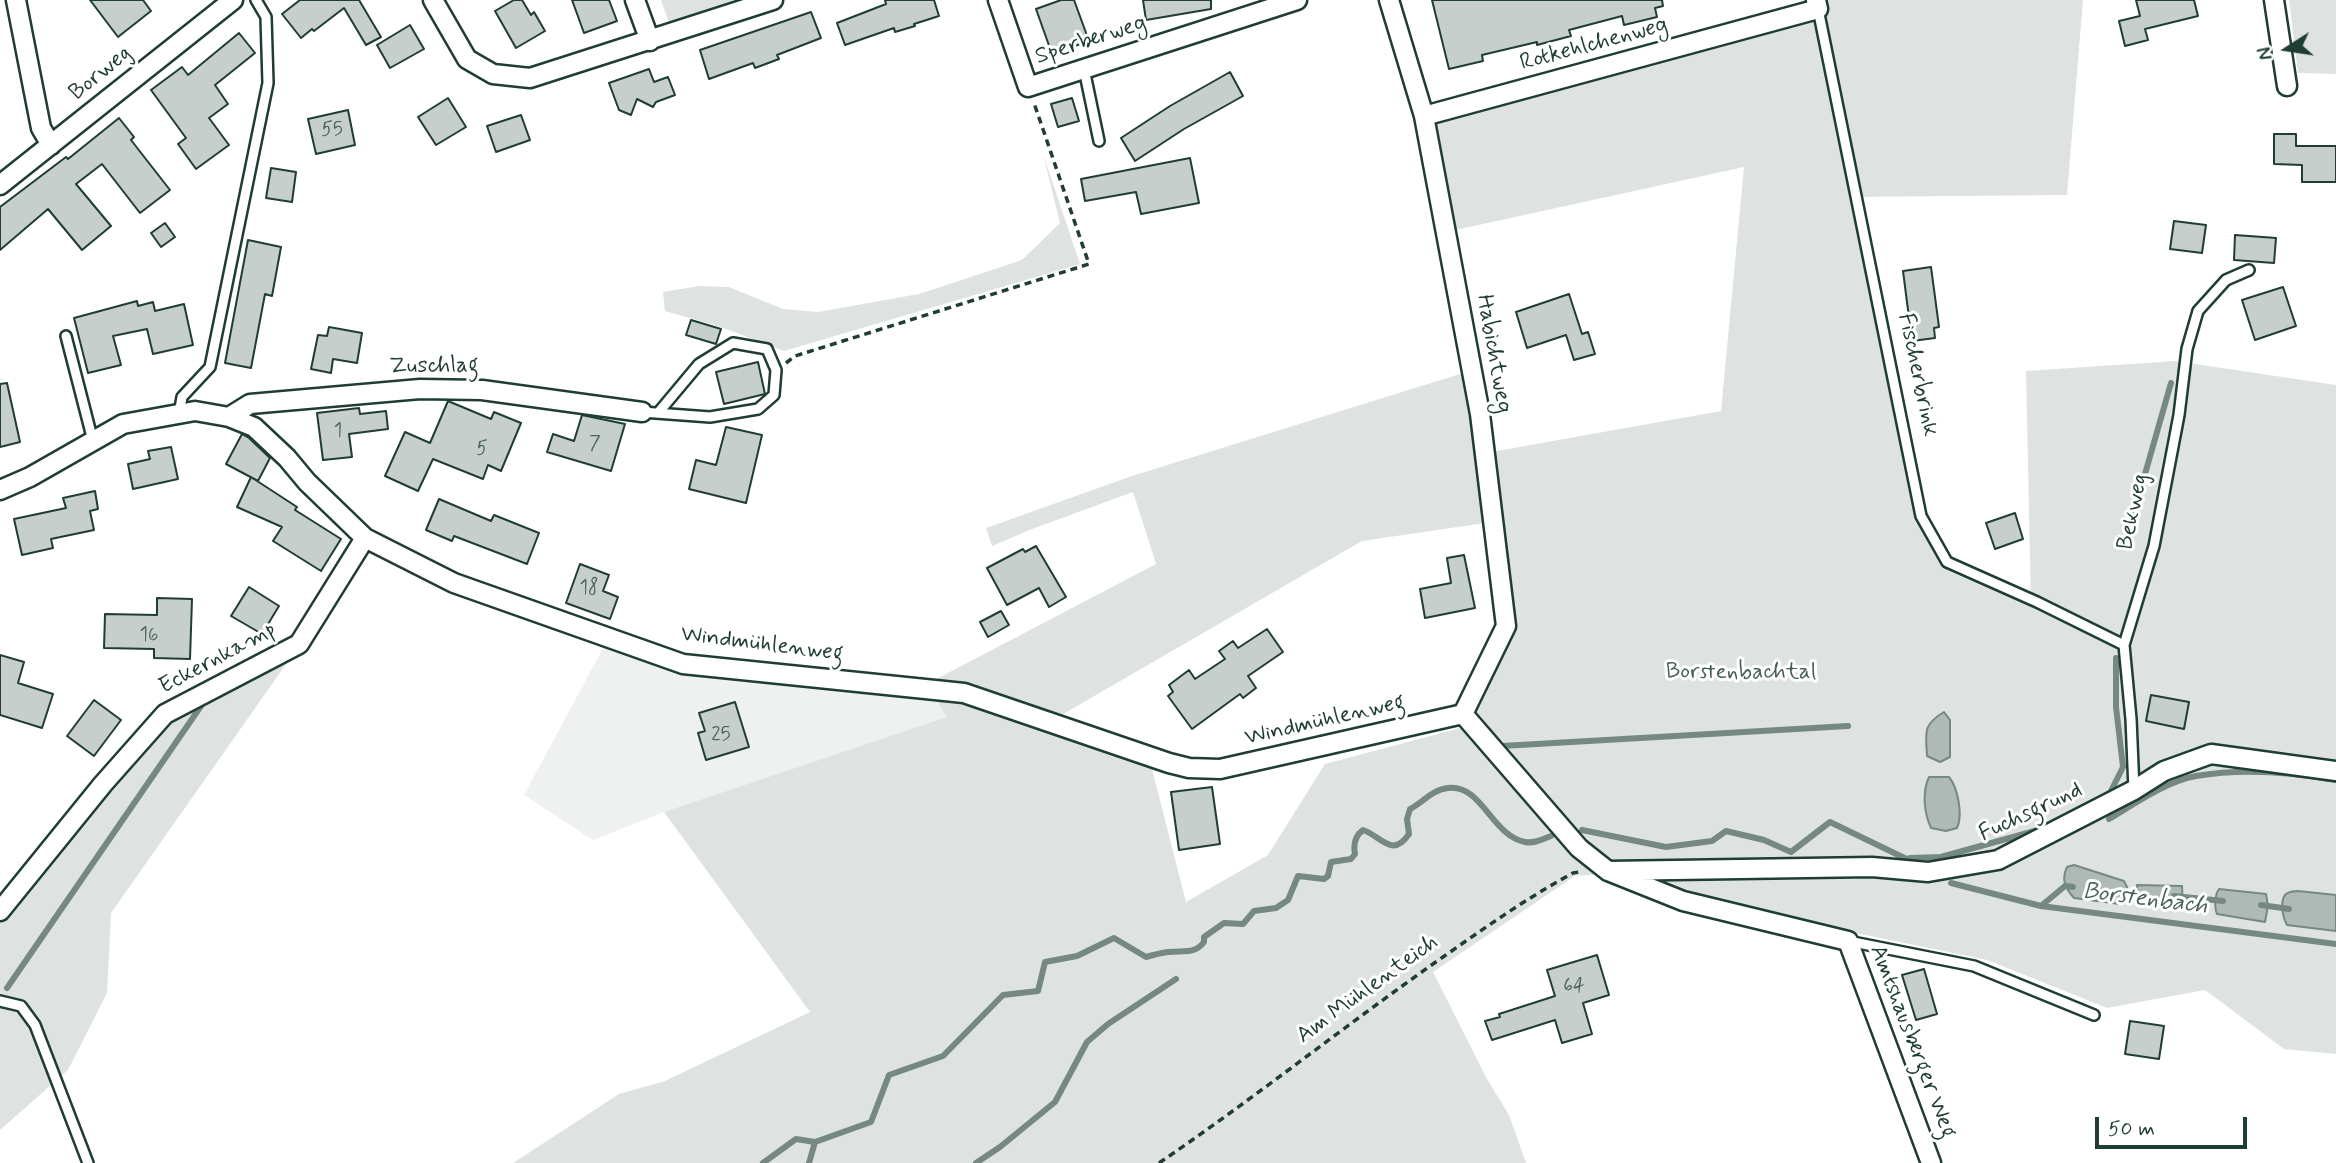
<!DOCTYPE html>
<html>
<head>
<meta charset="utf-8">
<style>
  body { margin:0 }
  #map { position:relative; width:2336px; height:1163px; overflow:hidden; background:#fff; font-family:Mynerve,sans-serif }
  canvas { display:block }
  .north { position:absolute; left:2252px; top:14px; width:70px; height:70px; -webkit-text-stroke:5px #fff; paint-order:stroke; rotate:258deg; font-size:19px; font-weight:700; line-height:28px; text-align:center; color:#1f3d34 }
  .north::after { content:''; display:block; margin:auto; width:24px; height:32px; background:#1f3d34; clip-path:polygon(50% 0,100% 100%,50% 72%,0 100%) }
  .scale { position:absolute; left:2095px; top:1117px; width:152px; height:32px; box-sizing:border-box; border:4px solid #1f3d34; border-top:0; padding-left:9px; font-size:21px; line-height:24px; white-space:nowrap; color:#1f3d34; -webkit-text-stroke:5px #fff; paint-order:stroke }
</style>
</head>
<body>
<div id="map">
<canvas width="2336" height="1163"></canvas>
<div class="north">N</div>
<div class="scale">50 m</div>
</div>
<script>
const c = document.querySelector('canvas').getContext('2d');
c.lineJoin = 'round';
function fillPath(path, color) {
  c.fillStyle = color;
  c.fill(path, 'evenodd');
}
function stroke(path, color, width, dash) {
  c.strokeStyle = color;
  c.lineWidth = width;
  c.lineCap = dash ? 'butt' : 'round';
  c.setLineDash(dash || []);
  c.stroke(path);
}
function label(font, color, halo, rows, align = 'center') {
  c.font = font + ' Mynerve,sans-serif';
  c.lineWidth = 6;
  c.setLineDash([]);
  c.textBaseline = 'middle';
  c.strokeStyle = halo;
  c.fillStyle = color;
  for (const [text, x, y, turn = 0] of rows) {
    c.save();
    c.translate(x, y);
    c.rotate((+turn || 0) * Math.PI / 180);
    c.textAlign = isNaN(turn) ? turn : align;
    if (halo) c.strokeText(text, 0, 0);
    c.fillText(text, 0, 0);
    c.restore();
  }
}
fillPath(new Path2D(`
  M609 637 685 659 927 684 948 717 664 812 593 840 524 795Z`), '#eef1f0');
fillPath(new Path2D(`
  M661 0H736L669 23Z
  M1819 0H2083L2067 195 1850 197 1918 523 1948 571 2031 607 2026 371 2175 361 2336 385V1054L2284 1049 2205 990 2107 1008 1987 960 1691 899 1617 873 1575 876 1433 972 1487 1079 1509 1115 1526 1163H513L619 1094 665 1081 810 1012 664 812 947 717 927 684 1156 564 1133 492 1032 529 992 546 986 528 1132 476 1476 369 1491 452 1721 411 1744 167 1451 231 1432 125 1821 16ZM1499 521 1516 628 1464 727 1325 764 1268 855 1186 902 1150 761 1046 724 1362 541Z
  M2289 0H2336V74L2298 73Z
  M1043 154 1080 264 784 351 721 327 665 311 663 292 699 286 729 287 783 309 818 312 919 294 1022 260 1060 223Z
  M296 650 111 913 107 993 68 1070 0 1130V920L171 712Z`), '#dee3e2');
const water = new Path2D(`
  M1944 712 1950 720V757L1940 762 1927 756C1926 733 1922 725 1944 712Z
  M1929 777H1949C1958 788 1963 815 1957 828L1946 831 1931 828C1924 813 1922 792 1929 777Z
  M2074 865 2124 881 2127 887 2126 899 2120 904 2074 898C2065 888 2061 879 2067 867Z
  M2137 885 2182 886 2183 907 2179 909 2138 904Z
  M2219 889 2266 894 2268 906 2265 922 2217 914C2214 908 2215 894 2219 889Z
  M2298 891 2336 895V931L2287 925C2283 918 2279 901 2286 894 2289 892 2295 891 2298 891Z`);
fillPath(water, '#afbab7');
stroke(water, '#758883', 2);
stroke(new Path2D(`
  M2129 540 2135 509 2171 383
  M1502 746 1848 726
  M2110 793 2123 767 2116 707V658
  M2109 819C2134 804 2167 781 2196 776 2242 768 2291 772 2336 780
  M1582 830 1666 847 1712 841 1726 831 1764 840 1791 852 1830 822 1917 864
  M1910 858 1941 857 2042 829
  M1951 883 2041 906 2336 944
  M2174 896 2223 901
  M2261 905 2289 909
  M2041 906 2065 886 2073 887
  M7 988 201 706
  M763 1163 796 1139 815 1142
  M809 1163 815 1142 871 1122 889 1075 943 1056 1003 995 1038 991 1045 962 1077 956 1114 938 1146 957C1153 955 1161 953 1168 952 1184 950 1194 955 1204 942V937L1224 923 1243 924 1254 911 1276 908 1288 900 1298 876 1324 879 1328 876 1331 862 1351 859 1355 854C1353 844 1355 836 1363 830 1381 836 1392 859 1409 834L1407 819 1410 809C1422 803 1433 789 1448 788 1482 784 1491 835 1525 842 1534 844 1543 839 1551 836
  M976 1163 1000 1147 1055 1102 1087 1042 1108 1024 1176 979`), '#758883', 6);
const building = new Path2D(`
  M90 0H143L151 11 118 37Z
  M300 0H359L381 37 366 45 344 8 314 31 312 29 301 38 282 14Z
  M514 0H522L531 15 534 12 545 31 516 48 495 11Z
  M572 0H609L617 21 584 33Z
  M885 0H934L939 16 914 24 915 26 895 32 894 28 845 45 837 23 886 4Z
  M1061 0H1074L1089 41 1052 54 1036 9Z
  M1143 0H1211V9L1146 20Z
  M1432 0H1662L1663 6 1655 8 1657 17 1624 25 1622 16 1569 30 1571 36 1537 45V42L1482 55 1483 61 1449 69Z
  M2136 0H2194L2198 16 2145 29 2148 40 2125 46 2119 21 2140 16Z
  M811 12 821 38 777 55 779 59 755 68 753 63 709 79 700 50Z
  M410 25 424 49 390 68 377 45Z
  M239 33 255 53 215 85 228 104 209 118 229 145 196 169 178 144 186 138 151 90 182 67 188 75Z
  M649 69 654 82 668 77 675 95 656 102 653 107 637 99 631 115 619 110 609 83Z
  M1230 72 1243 96 1184 129 1135 161 1121 138 1170 106Z
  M448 98 466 127 436 145 418 117Z
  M1072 98 1079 121 1058 127 1051 104Z
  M348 110 355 145 316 154 308 119Z
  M521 115 530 140 496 152 487 126Z
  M119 118 134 137 131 140 170 190 140 213 102 164 76 184 111 226 82 250 48 209 0 250V207L66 157 68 159Z
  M2274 134H2296V146H2336V182H2302V165L2274 164Z
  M1190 158 1199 203 1141 214 1136 192 1085 201 1081 179Z
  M271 168 296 172 292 202 266 198Z
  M2174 221 2206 225 2202 253 2170 249Z
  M165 223 175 237 161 247 151 233Z
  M2235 235 2276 238 2274 263 2234 260Z
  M248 240 281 247 272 296 265 294 251 368 225 363Z
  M1931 267 1939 327 1934 328 1935 338 1912 341 1903 271Z
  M2283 287 2296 326 2255 340 2242 300Z
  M1569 294 1582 334 1588 332 1595 354 1574 360 1566 335 1527 348 1516 312Z
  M137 301 138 306 153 302 155 311 184 304 193 345 153 354 147 329 113 336 121 365 88 373 74 318Z
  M691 320 721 329 716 344 686 335Z
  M329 327 362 333 357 363 333 359 331 373 311 369 318 335 327 336Z
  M758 362 765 394 724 404 716 372Z
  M7 383 20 442 0 447V384Z
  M448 401 491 419 494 412 521 423 501 471 488 465 483 479 433 459 418 491 385 476 405 432 430 443Z
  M359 408 360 414 386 411 388 429 349 434 352 457 323 460 317 413Z
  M582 415 625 424 611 471 547 452 553 434 574 441Z
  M726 427 762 435 746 503 689 489 696 460 716 465Z
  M242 434 249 438 270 458 258 481 226 464Z
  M171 447 178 479 133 489 128 464 150 459 148 451Z
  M251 477 297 507 295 510 341 539 321 571 273 541 282 527 237 507Z
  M95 491 98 509 90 511 94 530 51 539 53 548 22 555 14 519 66 508 63 498Z
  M439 499 491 521 494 515 539 533 527 564 454 536 452 541 426 530Z
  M2015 513 2023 539 1995 549 1986 523Z
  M1036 546 1066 597 1049 607 1039 588 1007 605 987 568 1023 549 1025 552Z
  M1464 555 1475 608 1425 618 1420 589 1451 583 1447 558Z
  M580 564 609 575 603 591 618 597 610 619 566 603Z
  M249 587 279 606 262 634 231 616Z
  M157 598 192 599 190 659 154 658V649L104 648 105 614 157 615Z
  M1001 611 1009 625 988 637 980 622Z
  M1267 629 1283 652 1248 676 1256 688 1243 698 1240 694 1192 729 1168 696 1173 692 1169 685 1189 670 1195 679 1225 659 1219 651 1233 641 1238 648Z
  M0 655 24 662 18 683 53 694 42 728 0 715Z
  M2151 695 2189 702 2184 729 2146 721Z
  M94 700 121 720 94 756 67 736Z
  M735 702 749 747 706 760 698 733 705 731 699 713Z
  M1212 787 1220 844 1179 850 1171 792Z
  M1597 955 1609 995 1583 1003 1592 1034 1562 1043 1555 1020 1492 1040 1485 1021 1500 1017 1499 1014 1555 996 1547 970Z
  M1924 969 1937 1014 1916 1020 1902 975Z
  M2130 1021 2164 1026 2159 1059 2125 1054Z`);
fillPath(building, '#c7cfcc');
stroke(building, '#1f3d34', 2);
const lane = new Path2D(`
  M1818 9 1921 516 1947 562 2037 602 2124 645
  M1084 69 1099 141
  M66 336 93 441
  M642 412 710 417 758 409 774 395 776 370 767 349 733 343 699 364 658 413
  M179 414 182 397 210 367 268 83 266 17 256 0
  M2134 790 2131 719 2124 645 2154 546 2179 415 2187 349 2198 311 2226 280 2249 270
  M1848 941 1974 966 2094 1015
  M0 1001 21 1006 35 1025 88 1163`);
const street = new Path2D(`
  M16 0 41 128 51 145
  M433 0 467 59 493 74 530 78 773 0
  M635 0 650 41
  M998 0 1028 87 1297 0
  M1389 0 1424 116 1480 414 1506 626 1463 714
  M2274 0 2287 86
  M1424 116 1818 9 1816 0
  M0 185 233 0
  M229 417 250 404 420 389 482 390 642 412
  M0 490 30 477 123 424 195 411 229 417 254 427 287 458 307 482 365 538 454 583 683 664 964 693 1169 763 1189 768 1220 769 1463 714
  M1463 714 1579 848 1608 871 1683 901 1848 941 1931 1163
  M1608 871 1872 867 1928 872 1998 860 2134 790 2164 771 2211 754 2336 771
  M0 911 103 784 165 714 299 644 365 538`);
stroke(lane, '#1f3d34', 14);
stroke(street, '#1f3d34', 23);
stroke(new Path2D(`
  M786 363 795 356 1089 264 1034 103
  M1159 1163C1256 1097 1347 1024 1443 957 1486 927 1527 898 1573 873L1579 872`), '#1f3d34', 3.5, [7, 5]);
stroke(lane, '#fff', 9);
stroke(street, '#fff', 18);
label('19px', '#49625a', null, [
  ["55",332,131],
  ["1",338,432],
  ["7",595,445],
  ["5",482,450],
  ["18",589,589],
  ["16",149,636],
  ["25",721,736],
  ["64",1574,987]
]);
label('23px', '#1f3d34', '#fff', [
  ["Sperberweg",1091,41,-18],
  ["Rotkehlchenweg",1594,45,-15],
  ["Borweg",101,74,-39],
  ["Habichtweg",1493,354,80],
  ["Zuschlag",434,367,-1],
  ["Fischerbrink",1917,375,78],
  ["Bekweg",2134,512,-78],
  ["Windmühlenweg",762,645,7],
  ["Eckernkamp",218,659,-28],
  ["Windmühlenweg",1325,721,-13],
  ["Fuchsgrund",2031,813,-25],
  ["Am Mühlenteich",1368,990,-36],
  ["Amtshausberger Weg",1912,1042,69]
]);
label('23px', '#455e57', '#fff', [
  ["Borstenbachtal",1741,673]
]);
label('italic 24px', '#4a625b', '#fff', [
  ["Borstenbach",2145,900,7]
]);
</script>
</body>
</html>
